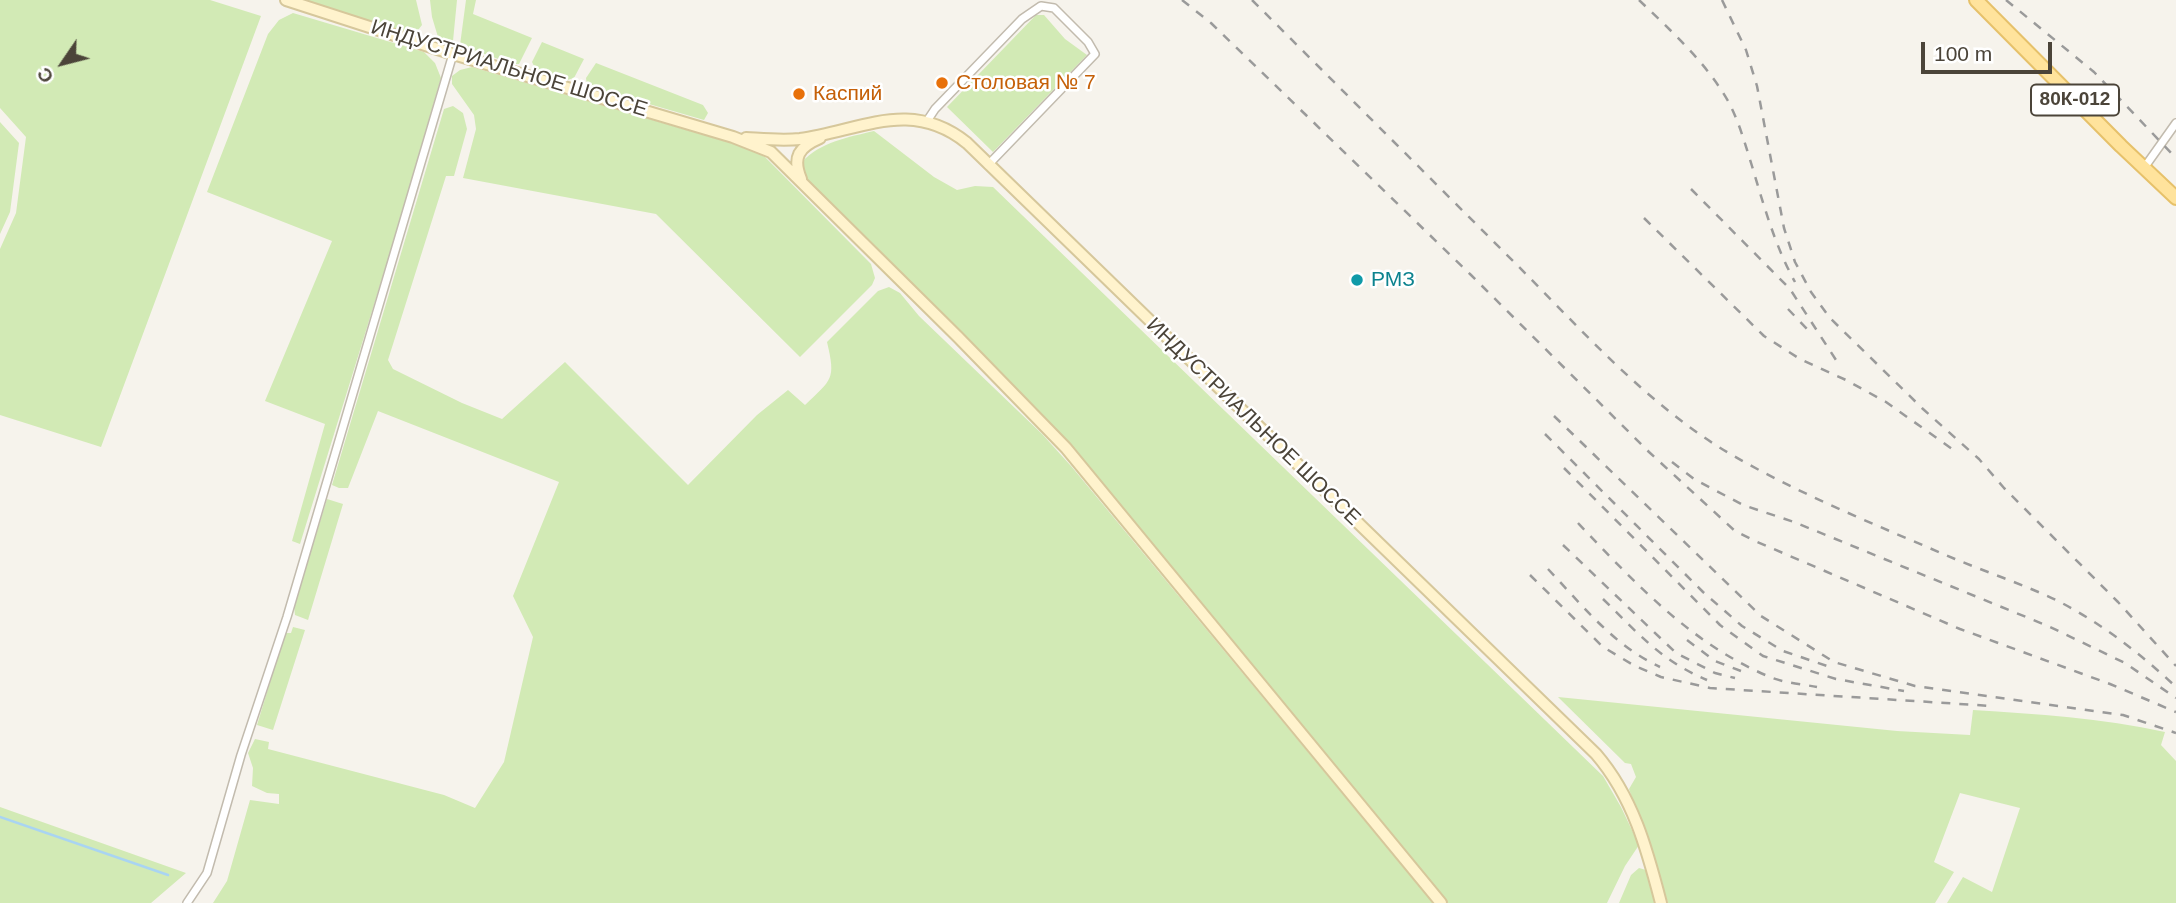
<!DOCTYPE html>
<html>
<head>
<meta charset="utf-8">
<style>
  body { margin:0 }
  #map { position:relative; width:2176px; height:903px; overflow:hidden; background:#f6f3ec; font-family:Arial,sans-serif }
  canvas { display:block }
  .north { position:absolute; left:28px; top:28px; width:70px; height:70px; -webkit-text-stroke:5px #fff; paint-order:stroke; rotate:235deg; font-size:19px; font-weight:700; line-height:28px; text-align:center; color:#4b4439 }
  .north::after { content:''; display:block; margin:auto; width:24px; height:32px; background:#4b4439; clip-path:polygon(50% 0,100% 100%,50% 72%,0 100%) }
  .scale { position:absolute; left:1921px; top:42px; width:131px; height:32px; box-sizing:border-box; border:4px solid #4b4439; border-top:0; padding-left:9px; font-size:21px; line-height:24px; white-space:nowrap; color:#4b4439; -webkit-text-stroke:5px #fff; paint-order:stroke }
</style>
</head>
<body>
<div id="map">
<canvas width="2176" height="903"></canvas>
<div class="north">С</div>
<div class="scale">100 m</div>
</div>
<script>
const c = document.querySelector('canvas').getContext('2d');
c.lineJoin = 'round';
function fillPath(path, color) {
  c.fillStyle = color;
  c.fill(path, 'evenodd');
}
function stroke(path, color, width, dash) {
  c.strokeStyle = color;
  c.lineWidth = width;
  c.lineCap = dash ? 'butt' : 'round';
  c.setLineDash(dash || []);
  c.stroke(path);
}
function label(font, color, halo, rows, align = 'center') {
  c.font = font + ' Arial,sans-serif';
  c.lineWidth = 5;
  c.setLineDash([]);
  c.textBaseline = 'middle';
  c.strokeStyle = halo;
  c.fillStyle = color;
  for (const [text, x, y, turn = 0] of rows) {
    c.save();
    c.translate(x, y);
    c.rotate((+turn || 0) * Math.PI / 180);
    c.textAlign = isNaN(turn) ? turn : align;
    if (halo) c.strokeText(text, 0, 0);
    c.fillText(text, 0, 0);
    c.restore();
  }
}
fillPath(new Path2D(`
  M0 0H210L261 16 101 447 0 415V249L16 213 26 137 0 108Z
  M306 0H416L422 25 415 34 383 26Z
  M430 0H457L453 41 438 37 432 17Z
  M466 0H476L473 14 532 38 519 64H512L460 45Z
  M293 13 424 52 435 63 441 78 394 240 300 544 292 541 325 424 265 401 332 241 207 192 268 34 279 20Z
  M1036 15H1044L1065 39 1087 55 993 152 947 107Z
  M542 42 584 59 574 78 567 80 536 70 532 62Z
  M596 63 703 105 708 113 704 120 587 86 586 78Z
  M472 67 748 148 765 157 871 264 875 278 872 285 800 357 656 214 463 178 476 129 474 115 452 84V76L460 70Z
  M453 106 463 113 467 129 454 176H446L388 360 393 369 462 403 502 419 565 362 688 485 757 415 788 390 805 405C832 379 836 380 827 342L878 291 889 287 900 293 919 316 1042 434 1071 466 1433 903H213L227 881 250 800 279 804V794L267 793 252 786 253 768 248 753 255 739 269 742 268 749 444 795 475 808 504 762 533 637 513 596 559 482 378 411 348 488H339L332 485 444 109Z
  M0 122 19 143 10 212 0 234Z
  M874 131 934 177 957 190 975 186 993 187 1603 776 1621 807 1639 845 1625 866 1607 903H1448L1073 449 808 184 802 170V162C820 142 849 137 874 131Z
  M327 499 343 504 308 620 295 615 294 606Z
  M293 627 305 630 273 730 257 725 285 633H291Z
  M1558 697 1897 731 1970 735 1973 710C2037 714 2102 718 2165 732L2161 745 2176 761V903H1947L1963 877 1992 892 2020 808 1960 793 1934 862 1954 872 1935 903H1668L1629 789 1636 777 1631 764 1625 763Z
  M0 807 186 873 151 903H0Z
  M1639 868 1646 870 1657 903H1619L1631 875Z`), '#d2eab5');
stroke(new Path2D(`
  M0 817 168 875`), '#a9d4f2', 2.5);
const minor = new Path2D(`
  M927 121 935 109 1022 19 1041 6 1054 8 1088 42 1095 54 988 165
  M2144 168 2176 123
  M187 903 207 873 241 755 287 617 453 54`);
const secondary = new Path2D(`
  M286 0 453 54 733 137 771 152 958 337 1066 448 1441 903
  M746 138C763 139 782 141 800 139 862 130 911 98 967 143L1596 754C1633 797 1647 849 1661 903
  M801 179C792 157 799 147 820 138`);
const primary = new Path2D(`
  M1976 0 2121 146 2176 198`);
stroke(minor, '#c2bbae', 10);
stroke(secondary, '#d6c79b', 14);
stroke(primary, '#e6c16a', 16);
stroke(minor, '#fff', 7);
stroke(secondary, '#fff3cd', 10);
stroke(primary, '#ffe39c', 12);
stroke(new Path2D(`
  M1182 0 1211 23 1471 275 1649 452 1735 531 1755 541 1960 629 2110 684 2176 712
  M1252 0C1339 87 1426 174 1513 261 1581 329 1648 406 1732 455 1801 495 1881 527 1955 559 1989 573 2025 585 2058 601 2101 623 2141 654 2176 687
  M1639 0C1671 31 1705 61 1728 101 1739 121 1745 144 1752 166 1764 206 1775 246 1795 282
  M1722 0 1746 50 1757 86 1784 228 1795 262 1811 292 1830 318 1923 409 1979 459 2004 488 2118 602 2176 666
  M2006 0 2094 72 2176 158
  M1691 189 1790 289 1836 360
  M1644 218 1764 336 1800 359 1846 380 1886 402 1955 451
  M1788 309 1809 331
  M1554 416 1761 616 1834 662 1915 686 2123 715 2176 733
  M1545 434 1703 592 1742 626 1783 651 1833 668
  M1672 462 1694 479 1743 505 1794 522 2048 626 2125 663 2176 698
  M1564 468 1720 625 1763 656 1836 679 1904 691
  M1578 523C1635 583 1691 644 1770 677 1784 683 1802 684 1817 687
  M1563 545 1676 653 1715 673 1735 678
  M1548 569C1582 605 1614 646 1660 667
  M1530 575 1603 647 1635 666 1661 677 1710 688 1992 706
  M1603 599C1639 634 1660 660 1707 680
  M1687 640 1715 661 1741 671`), '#9a9a9a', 2.5, [9, 9]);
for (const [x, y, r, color] of [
  [942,83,7,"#e8710a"],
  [799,94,7,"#e8710a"],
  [1357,280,7,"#0f9aa8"]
]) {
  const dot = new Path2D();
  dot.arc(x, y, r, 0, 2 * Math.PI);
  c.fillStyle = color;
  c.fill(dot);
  stroke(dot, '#fff', 2.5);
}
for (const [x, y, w] of [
  [2075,100,88]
]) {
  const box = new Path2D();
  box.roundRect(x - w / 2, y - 15.5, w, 31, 5);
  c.fillStyle = '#fff';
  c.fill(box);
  stroke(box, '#4b4439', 2);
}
label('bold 19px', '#4b4439', null, [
  ["80К-012",2075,100]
]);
label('21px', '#4b4439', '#fff', [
  ["ИНДУСТРИАЛЬНОЕ ШОССЕ",509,69,17],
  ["ИНДУСТРИАЛЬНОЕ ШОССЕ",1253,422,44]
]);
label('21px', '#c56008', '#fff', [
  ["Столовая № 7",956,83],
  ["Каспий",813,94]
], 'left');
label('21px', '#0d838f', '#fff', [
  ["РМЗ",1371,280]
], 'left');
</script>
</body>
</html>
